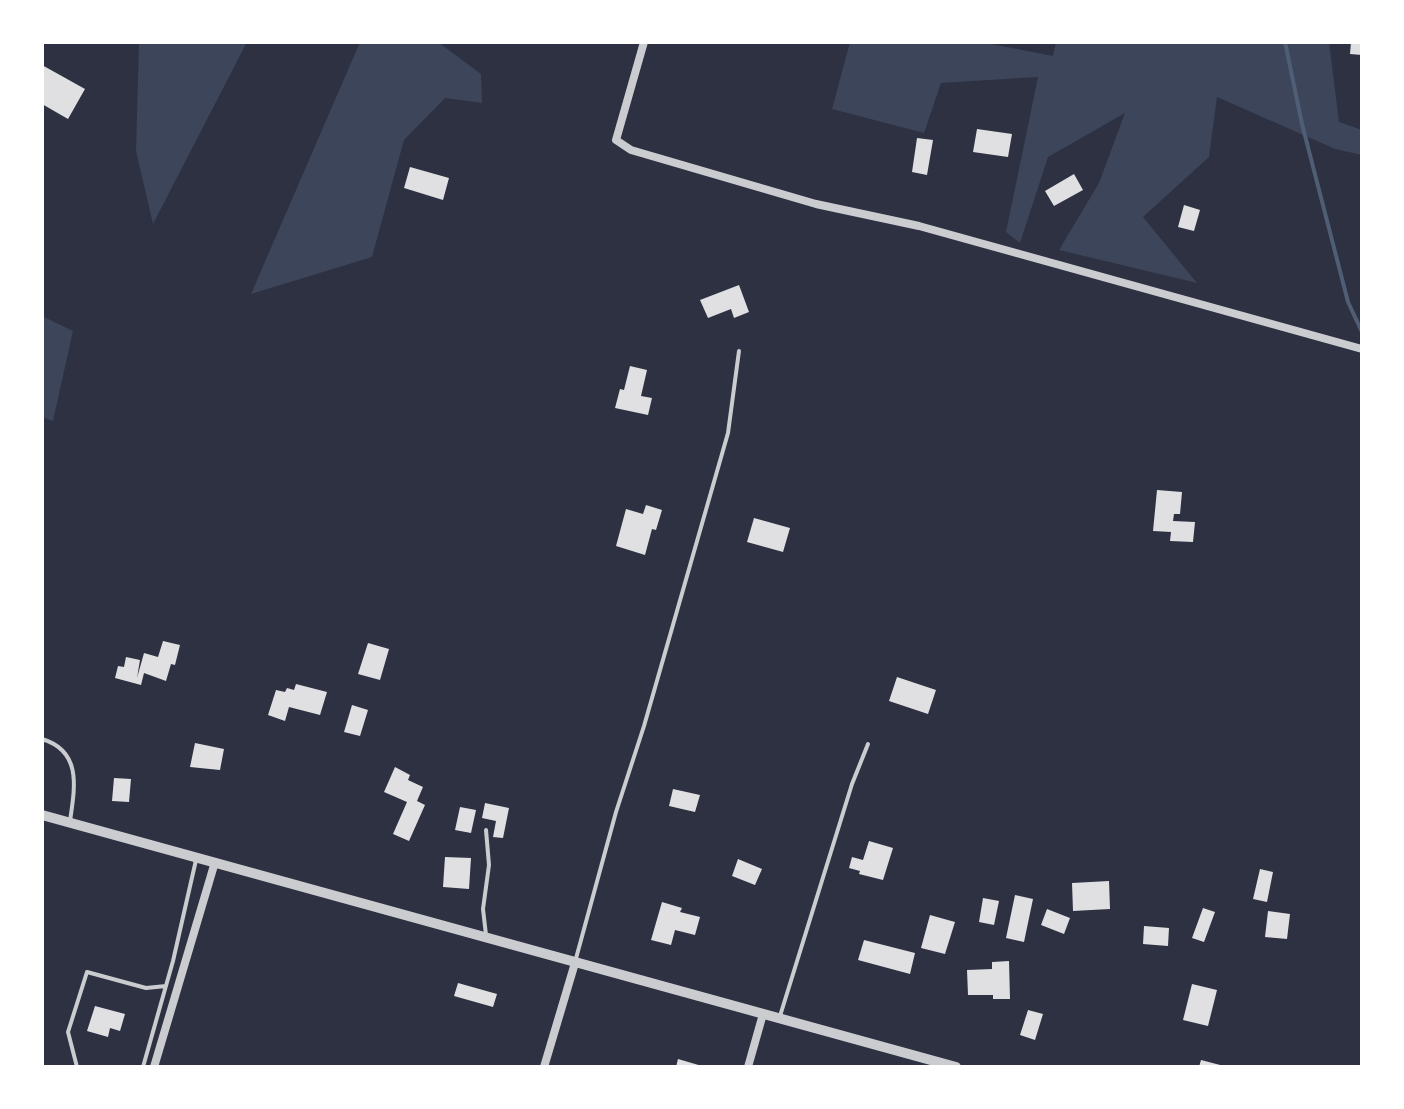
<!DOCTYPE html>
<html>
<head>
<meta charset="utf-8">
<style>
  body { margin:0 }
  #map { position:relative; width:1404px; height:1109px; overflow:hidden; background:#2d3142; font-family:"DejaVu Sans",sans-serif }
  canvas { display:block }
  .frame { position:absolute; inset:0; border:44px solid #fff; pointer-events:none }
</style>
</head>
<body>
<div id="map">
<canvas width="1404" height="1109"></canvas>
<div class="frame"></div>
</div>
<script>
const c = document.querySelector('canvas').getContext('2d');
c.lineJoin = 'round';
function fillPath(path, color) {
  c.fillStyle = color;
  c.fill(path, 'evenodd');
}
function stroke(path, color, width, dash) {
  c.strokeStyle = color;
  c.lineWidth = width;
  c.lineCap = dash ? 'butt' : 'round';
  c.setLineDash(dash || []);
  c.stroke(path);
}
fillPath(new Path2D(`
  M139 42H247L153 224 136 151Z
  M360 42H438L481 74 482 103 445 98 404 140 372 257 251 294Z
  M850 42H981L1053 56 1056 42H1329L1339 122 1362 130V155L1335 149 1217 97 1209 157 1143 217 1197 283 1059 250 1099 183 1125 113 1048 157 1020 243 1006 232 1038 77 941 83 924 133 832 109Z
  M42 316 73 331 53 421 42 417Z`), '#3c4559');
stroke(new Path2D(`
  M1285 42 1302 124 1348 302 1362 332`), '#4f5d75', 4);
fillPath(new Path2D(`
  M1351 42H1362V55L1350 54Z
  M42 65 85 89 68 119 42 104Z
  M977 129 1012 134 1008 157 973 152Z
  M917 138 933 140 927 175 912 172Z
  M410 167 449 178 443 200 404 188Z
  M1074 174 1083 190 1054 206 1045 191Z
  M1184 205 1200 210 1194 231 1178 227Z
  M739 285 749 312 734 318 731 309 708 318 700 300Z
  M630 366 647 370 641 396 652 398 648 415 615 408 620 389 624 390Z
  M1157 490 1182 492 1180 514H1174L1173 521 1195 522 1193 542 1170 541 1171 532 1153 531Z
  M646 505 662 510 656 530 652 529 645 555 616 546 626 509 643 514Z
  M754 518 790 528 783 552 747 542Z
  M163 641 180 645 175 665 171 664 166 681 144 673 141 685 115 678 118 666 124 667 126 657 140 660 137 678 144 653 158 657Z
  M368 643 389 649 380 680 358 674Z
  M897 677 936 690 928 714 889 701Z
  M296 684 327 692 320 715 289 707 285 721 268 715 276 690 285 692 287 688 294 690Z
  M352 705 368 710 360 736 344 732Z
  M195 743 224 749 220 770 190 767Z
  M395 767 410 775 408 780 423 787 417 801 425 805 409 841 393 834 407 802 384 792Z
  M114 778 131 779 129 802 112 801Z
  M673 789 700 795 695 812 669 806Z
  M485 803 509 808 503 838 493 837 496 821 482 818Z
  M460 807 476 810 471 833 455 830Z
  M869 841 893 848 883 880 859 874 860 871 849 868 852 857 863 860Z
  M445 857 471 858 469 889 443 887Z
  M738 859 762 869 755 885 732 876Z
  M1260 869 1273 872 1267 902 1253 899Z
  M1109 881 1110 909 1073 911 1072 883Z
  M1015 895 1033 899 1024 942 1006 938Z
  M983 898 999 901 994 925 979 922Z
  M662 902 682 908 680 912 700 917 695 935 675 930 671 945 651 940Z
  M1203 908 1215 912 1204 942 1192 938Z
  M1047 909 1070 918 1064 934 1041 925Z
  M1268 911 1290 914 1287 939 1265 937Z
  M930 915 955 922 945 954 921 948Z
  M1144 926 1169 928 1168 946 1143 944Z
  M864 940 915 953 910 974 858 960Z
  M1009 961 1010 999H993V995H968L967 970 992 969V962Z
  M458 983 497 994 493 1007 454 996Z
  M1192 984 1217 990 1208 1026 1183 1020Z
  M95 1006 125 1014 120 1031 110 1028 108 1037 87 1031Z
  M1028 1010 1043 1014 1035 1040 1020 1035Z
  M678 1059 702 1066V1067H676Z
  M1201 1060 1224 1066V1067H1199Z`), '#e0e0e3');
stroke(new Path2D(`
  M42 739C82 751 75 787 70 821
  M486 830 489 865 483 909 486 935
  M575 962 616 812 644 726 728 433 739 351
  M780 1016 852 784 868 744
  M77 1067 68 1032 87 972 146 988 166 986
  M143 1067 173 961 196 860`), '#caccd0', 4);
stroke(new Path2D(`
  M644 42 616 140 631 150 816 204 919 226 1362 349
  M154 1067 215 862
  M544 1067 575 963
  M748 1067 763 1014`), '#caccd0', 8);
stroke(new Path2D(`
  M42 815 956 1067`), '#caccd0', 10);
</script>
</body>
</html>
